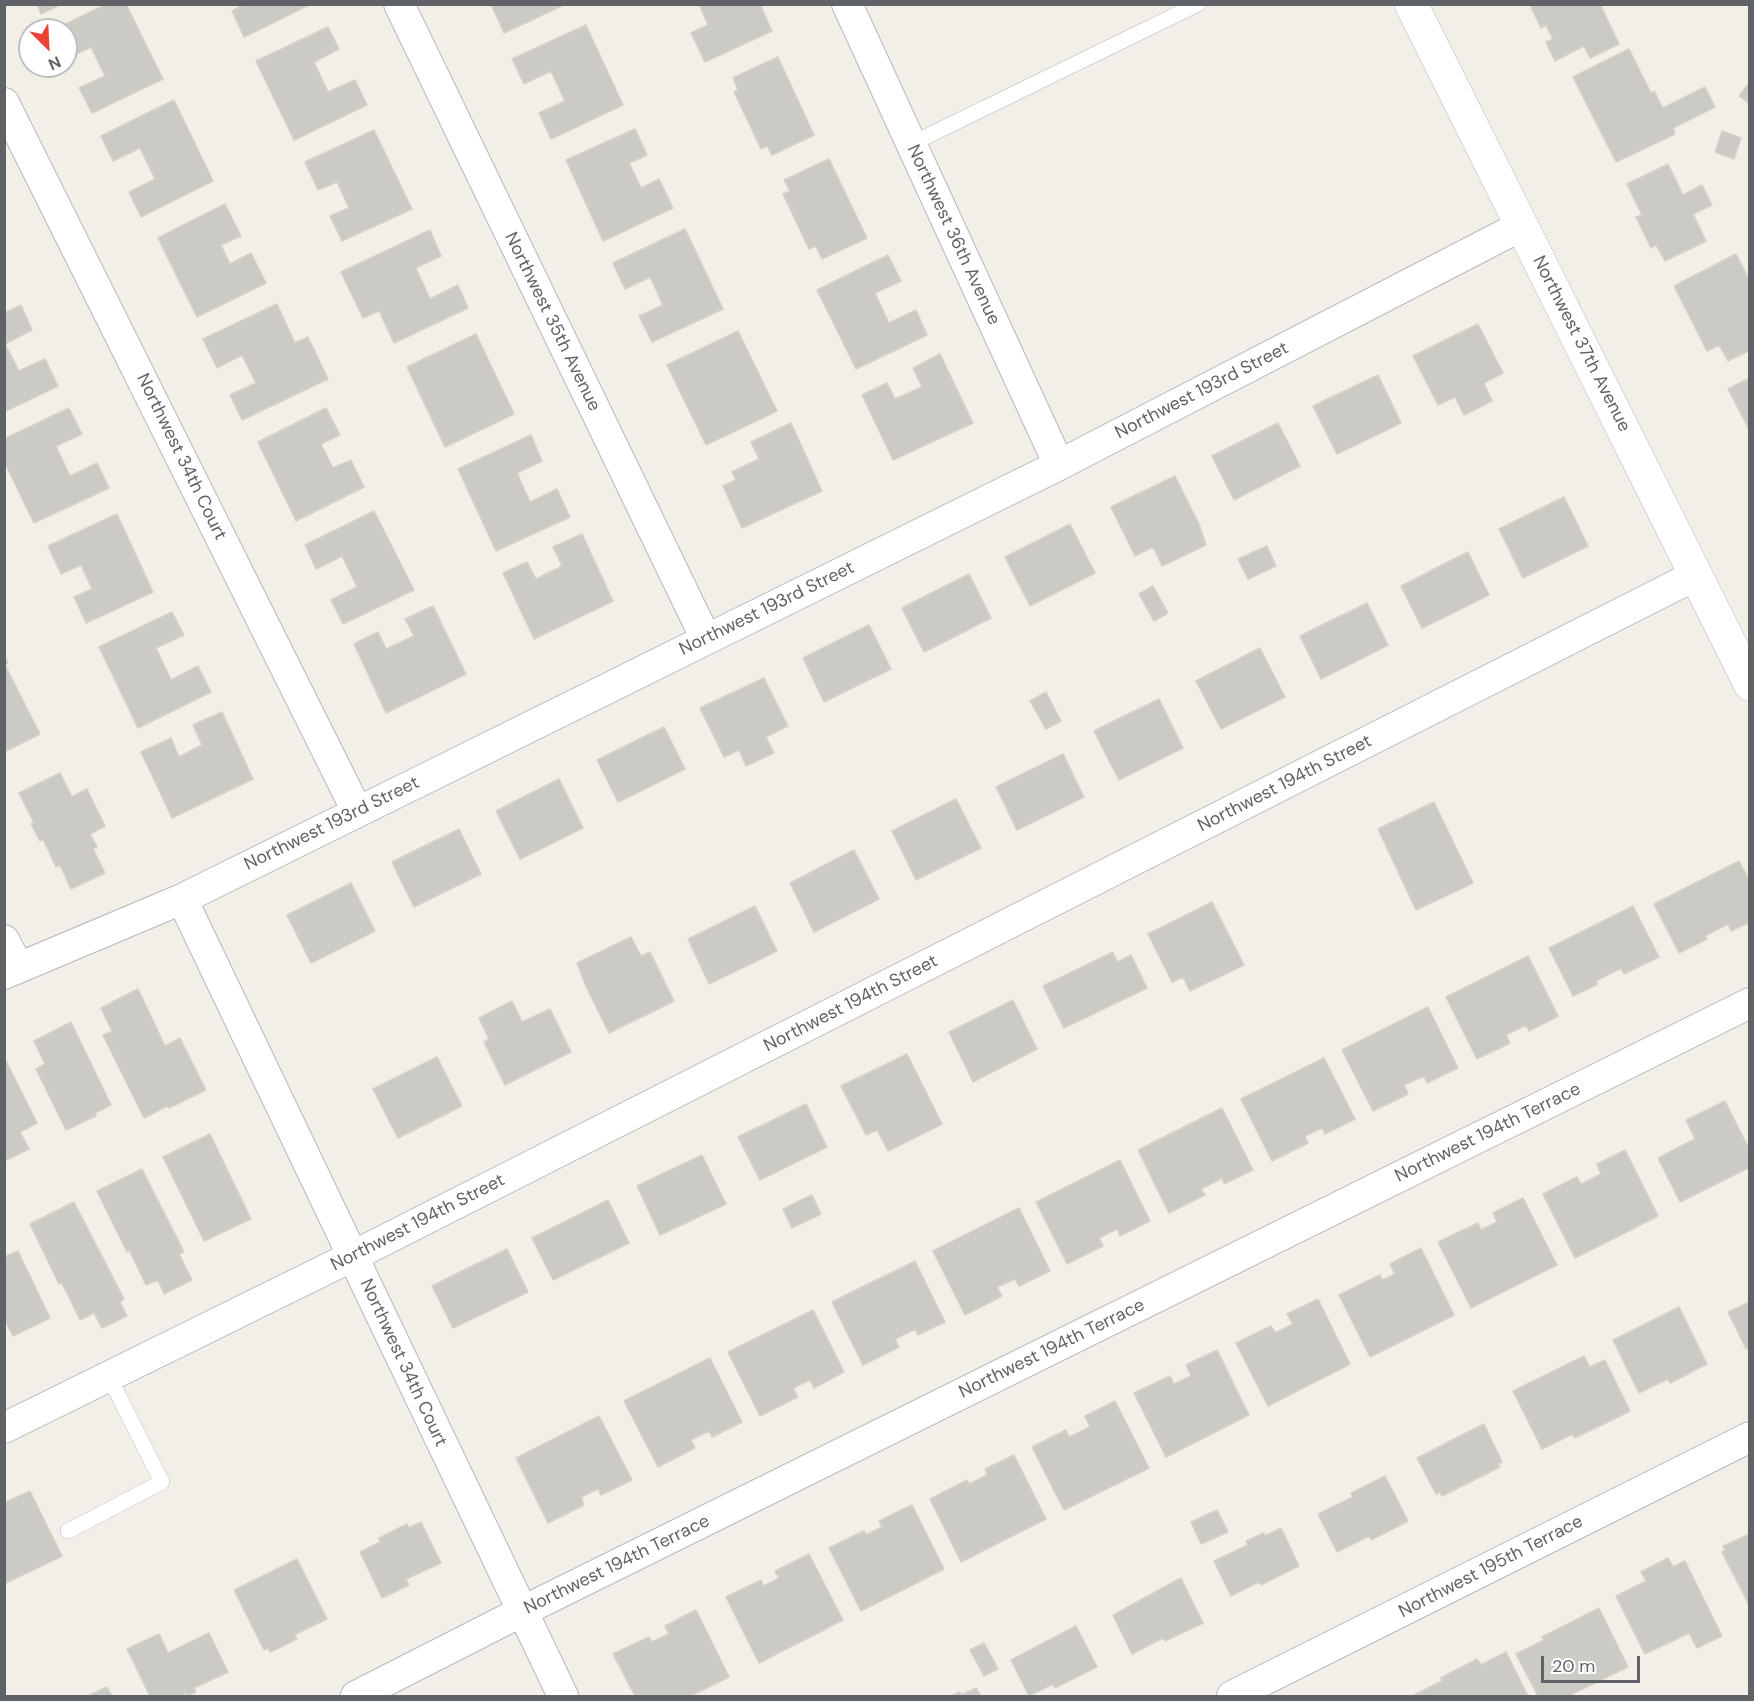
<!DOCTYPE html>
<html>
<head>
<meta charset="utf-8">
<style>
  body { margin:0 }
  #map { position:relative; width:1754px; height:1701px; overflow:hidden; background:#f1efe8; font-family:"DM Sans",sans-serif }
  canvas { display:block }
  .frame { position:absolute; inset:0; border:6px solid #5f6368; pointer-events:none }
  .north { position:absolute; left:18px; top:18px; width:60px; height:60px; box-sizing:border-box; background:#fff; border:2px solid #bfc1c3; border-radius:50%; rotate:156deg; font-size:16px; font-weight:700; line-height:24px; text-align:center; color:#5f6368 }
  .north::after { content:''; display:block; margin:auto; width:21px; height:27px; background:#ea4335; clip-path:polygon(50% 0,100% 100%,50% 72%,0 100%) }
  .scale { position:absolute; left:1541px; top:1656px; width:99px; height:27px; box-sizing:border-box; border:3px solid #5f6368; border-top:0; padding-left:8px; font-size:18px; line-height:21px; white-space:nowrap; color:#5f6368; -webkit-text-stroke:4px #fff; paint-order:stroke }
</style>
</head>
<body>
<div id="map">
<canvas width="1754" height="1701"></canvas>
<div class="frame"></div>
<div class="north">N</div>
<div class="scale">20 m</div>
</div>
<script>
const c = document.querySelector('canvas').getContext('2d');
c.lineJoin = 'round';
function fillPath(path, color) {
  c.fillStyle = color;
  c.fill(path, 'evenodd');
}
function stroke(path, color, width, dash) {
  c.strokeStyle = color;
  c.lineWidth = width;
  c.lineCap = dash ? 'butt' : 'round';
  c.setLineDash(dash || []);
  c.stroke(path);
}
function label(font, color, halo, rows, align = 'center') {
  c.font = font + ' "DM Sans",sans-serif';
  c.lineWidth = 6;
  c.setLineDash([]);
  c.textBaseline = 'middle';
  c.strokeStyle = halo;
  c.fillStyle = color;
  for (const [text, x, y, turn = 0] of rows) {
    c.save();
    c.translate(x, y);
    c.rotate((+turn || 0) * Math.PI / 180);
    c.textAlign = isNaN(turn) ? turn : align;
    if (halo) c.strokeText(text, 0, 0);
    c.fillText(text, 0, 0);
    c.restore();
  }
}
const building = new Path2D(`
  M37 4H62L41 14Z
  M107 4H126L163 79 92 113 79 88 105 76 91 47 66 59V30H53Z
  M245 4H311L244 37 232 11Z
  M491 4H566L504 33Z
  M699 4H760L772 31 705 62 691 33 708 25Z
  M1600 4 1619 44 1590 58 1584 46 1555 61 1546 42 1553 39 1546 25 1541 28 1530 5Z
  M586 25 623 105 551 139 539 113 565 101 551 71 524 84 512 59Z
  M328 27 339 49 314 62 328 92 355 80 367 105 294 140 256 61Z
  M1629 49 1651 93 1654 91 1663 108 1705 87 1715 107 1673 128 1675 134 1616 162 1573 77Z
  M778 57 814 135 772 155 767 146 761 149 734 92 738 90 733 78Z
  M1750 82V104L1739 96Z
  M174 100 213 181 141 217 129 192 155 179 140 148 113 161 101 136Z
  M635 129 647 155 629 163 641 188 659 179 673 208 603 241 566 160Z
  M374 130 412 209 342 241 330 216 349 208 337 182 318 190 305 162Z
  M1722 131 1741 138 1734 159 1715 152Z
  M829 159 867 238 822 259 816 246 809 249 783 194 790 191 784 180Z
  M1668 164 1683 195 1702 185 1712 205 1693 214 1706 241 1665 261 1656 245 1651 248 1636 217 1642 215 1627 184Z
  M225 204 241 236 221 245 230 264 251 253 266 283 197 317 158 238Z
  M685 229 723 309 652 342 639 316 663 305 650 277 625 289 613 263Z
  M430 230 441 256 416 268 430 299 458 285 468 308 394 343 379 311 363 318 341 272Z
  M1736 254 1750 281V350L1728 361 1719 345 1707 351 1674 286Z
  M888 255 901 281 875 293 889 323 916 310 927 335 856 369 817 290Z
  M277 304 295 343 308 337 328 379 242 420 230 395 256 383 242 355 217 368 203 339Z
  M21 305 32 330 5 344 19 371 45 359 58 386 4 412V313Z
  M1478 324 1503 373 1484 383 1492 401 1464 415 1455 397 1438 405 1413 356Z
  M738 331 777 411 706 445 667 365Z
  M476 334 514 414 445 447 407 367Z
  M940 354 973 423 893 460 862 395 887 383 895 399 922 387 913 368Z
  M1378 375 1401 423 1337 454 1313 406Z
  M1750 378V431L1728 389Z
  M69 408 82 434 56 446 70 476 97 463 109 488 34 523 4 461V439Z
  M326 408 340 435 321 444 333 468 351 460 364 487 296 521 258 442Z
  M791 423 822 491 742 528 723 486 736 480 732 472 759 459 751 442Z
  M1278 423 1300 466 1234 500 1212 456Z
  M531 435 542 461 517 473 530 502 557 489 570 517 496 551 458 469Z
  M1175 476 1199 524 1206 545 1162 566 1153 547 1135 556 1111 507Z
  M1564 497 1588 546 1523 578 1499 529Z
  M374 511 414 590 343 624 331 600 357 587 342 556 316 569 305 545Z
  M117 514 153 592 86 623 74 597 92 589 81 565 61 574 48 546Z
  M1070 524 1095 573 1030 606 1005 557Z
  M582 534 613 601 534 639 503 573 527 562 536 579 562 566 553 547Z
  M1267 546 1276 566 1248 579 1238 559Z
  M1468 552 1489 595 1422 628 1401 586Z
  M969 574 991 618 924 652 902 608Z
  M1153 586 1168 613 1154 621 1139 594Z
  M1367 603 1388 645 1321 679 1300 636Z
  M433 606 466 674 386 713 354 644 378 632 386 649 414 636 405 619Z
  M172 612 184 635 156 648 171 680 198 666 211 692 138 728 99 647Z
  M869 625 891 669 824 702 803 658Z
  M1260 648 1285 697 1221 729 1196 681Z
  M4 655 8 663 5 665 40 734 4 752Z
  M764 678 788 726 766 737 774 753 746 766 739 750 724 757 700 708Z
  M1046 692 1061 721 1046 729 1030 701Z
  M1159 699 1183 748 1119 780 1094 731Z
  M222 712 253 779 172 818 141 752 171 738 179 757 202 745 193 725Z
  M664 727 685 769 618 802 597 760Z
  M1063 754 1084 797 1017 830 996 787Z
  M60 773 72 797 87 789 105 826 90 834 97 847 93 849 105 873 71 889 60 865 56 867 43 839 40 841 31 824 34 823 19 793Z
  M559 779 583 828 520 859 496 811Z
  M956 799 981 848 916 880 892 831Z
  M1434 802 1473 883 1416 910 1378 829Z
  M459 829 481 874 414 907 392 862Z
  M854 850 879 899 814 932 790 883Z
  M1739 861 1750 882V922L1731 931 1728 924 1705 936 1707 939 1679 953 1654 904Z
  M351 883 375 931 311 963 287 915Z
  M1212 902 1244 965 1190 991 1183 977 1172 982 1148 934Z
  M755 906 777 951 709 984 688 939Z
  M1633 906 1659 957 1624 974 1621 968 1596 981 1598 984 1573 996 1549 948Z
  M631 937 641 956 650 952 674 1001 609 1033 585 984 577 963Z
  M1113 952 1117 962 1131 955 1147 988 1064 1028 1043 986Z
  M1528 956 1558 1016 1529 1031 1526 1025 1506 1035 1510 1043 1477 1059 1446 997Z
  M138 989 165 1046 180 1038 206 1090 169 1108 167 1106 144 1118 103 1035 112 1031 101 1008Z
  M1013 1000 1037 1049 973 1082 949 1032Z
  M512 1001 522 1022 550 1009 571 1052 505 1085 484 1042 489 1039 479 1018Z
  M1428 1007 1458 1068 1427 1083 1424 1076 1404 1085 1408 1094 1373 1111 1342 1050Z
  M71 1022 111 1105 95 1113 96 1116 66 1130 36 1069 45 1064 34 1041Z
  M907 1054 942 1124 888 1151 877 1130 866 1135 841 1086Z
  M4 1057 37 1123 20 1132 29 1149 4 1161Z
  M437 1057 462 1106 398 1138 373 1089Z
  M1324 1058 1355 1119 1325 1134 1322 1128 1305 1136 1308 1143 1272 1161 1241 1099Z
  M1725 1101 1750 1151V1167L1680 1202 1658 1158 1695 1139 1686 1120Z
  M806 1104 827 1147 760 1180 738 1137Z
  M1222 1108 1253 1170 1224 1184 1222 1178 1201 1189 1205 1195 1169 1213 1138 1150Z
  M210 1134 251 1219 204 1241 163 1157Z
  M1625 1150 1658 1216 1575 1258 1543 1194 1577 1177 1581 1184 1601 1174 1597 1164Z
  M702 1155 726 1204 660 1235 637 1186Z
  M1120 1160 1150 1221 1120 1236 1117 1229 1099 1238 1103 1246 1067 1264 1036 1202Z
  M142 1169 184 1252 179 1254 192 1280 164 1294 158 1280 146 1285 129 1250 127 1252 97 1191Z
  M812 1195 821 1214 792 1228 783 1209Z
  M1523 1198 1557 1265 1471 1308 1438 1242 1478 1223 1481 1230 1497 1222 1493 1213Z
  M608 1200 629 1243 553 1280 532 1238Z
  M74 1202 124 1299 120 1302 127 1316 102 1328 94 1313 80 1320 62 1283 59 1284 30 1224Z
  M1019 1208 1050 1271 1019 1286 1015 1279 997 1287 1002 1296 965 1315 933 1251Z
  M1421 1248 1454 1315 1370 1357 1339 1295 1380 1275 1382 1280 1395 1274 1390 1264Z
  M507 1249 528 1292 453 1328 432 1286Z
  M18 1251 50 1318 13 1336 4 1319V1257Z
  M915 1261 945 1322 918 1335 915 1329 895 1339 899 1347 863 1365 832 1302Z
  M1318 1299 1350 1364 1268 1406 1236 1343 1271 1326 1275 1333 1293 1324 1287 1314Z
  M1750 1302V1347L1746 1349 1728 1312Z
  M1679 1307 1707 1364 1670 1383 1668 1379 1639 1393 1613 1340Z
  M813 1310 844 1372 814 1388 810 1380 793 1388 798 1397 760 1416 728 1352Z
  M1217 1350 1249 1415 1166 1457 1134 1393 1170 1376 1174 1384 1191 1376 1186 1365Z
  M1584 1356 1590 1367 1605 1360 1630 1411 1575 1438 1573 1434 1542 1449 1513 1391Z
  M710 1358 742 1422 712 1437 709 1431 691 1440 695 1448 658 1467 624 1401Z
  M1115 1401 1149 1468 1064 1510 1032 1447 1066 1430 1069 1437 1090 1427 1085 1416Z
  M599 1416 632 1480 601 1495 598 1489 581 1497 584 1505 548 1523 516 1458Z
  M1484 1424 1502 1462 1498 1464 1500 1467 1442 1496 1440 1492 1436 1494 1417 1458Z
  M1014 1455 1046 1519 961 1562 930 1499 967 1480 969 1484 987 1475 985 1469Z
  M1385 1476 1408 1521 1371 1540 1369 1536 1337 1552 1318 1514 1353 1497 1351 1493Z
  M30 1491 62 1556 4 1584V1503Z
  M912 1505 944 1569 861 1611 829 1548 864 1531 866 1535 882 1527 879 1521Z
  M1217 1510 1228 1532 1201 1544 1191 1522Z
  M421 1522 441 1563 406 1579 409 1585 382 1598 360 1552 380 1542 379 1538 407 1524 409 1528Z
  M1281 1528 1299 1566 1261 1585 1259 1582 1231 1596 1214 1561 1248 1545 1246 1541 1264 1533 1265 1536Z
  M1750 1534V1602L1748 1603 1722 1552 1725 1550 1723 1546Z
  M809 1554 843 1620 759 1663 726 1597 761 1580 764 1586 779 1578 775 1571Z
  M1668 1558 1673 1567 1685 1561 1722 1636 1697 1648 1689 1633 1645 1654 1616 1596 1646 1581 1641 1572Z
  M297 1559 327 1619 294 1635 297 1639 270 1652 268 1648 264 1650 234 1590Z
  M1181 1578 1203 1623 1165 1641 1163 1638 1132 1654 1113 1615Z
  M1599 1608 1628 1667 1568 1696H1538L1516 1654 1544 1640 1542 1637Z
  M696 1610 729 1677 690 1696H635L613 1654 649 1637 652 1642 669 1634 665 1626Z
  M1076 1626 1097 1667 1055 1688 1053 1684 1029 1696 1011 1660Z
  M209 1633 228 1672 194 1688 196 1692 187 1696 186 1693 178 1696H150L127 1649 159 1634 168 1653Z
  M984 1643 998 1669 984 1676 970 1650Z
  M1506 1652 1528 1696H1412L1442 1681 1441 1678 1477 1659 1481 1665Z
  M107 1687 112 1696H88Z
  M976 1688 981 1696H951L960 1692 961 1695Z`);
fillPath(building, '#cccac5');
stroke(building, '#d6d1c6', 1.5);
const service = new Path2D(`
  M911 144 1198 4
  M68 1531 162 1482 109 1377`);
const minor = new Path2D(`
  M399 4 706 639
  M847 4 1059 465
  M4 103 357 811
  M182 899 563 1696
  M4 940 18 967
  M4 974 182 899 1059 465 1521 226
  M4 1428 353 1256 1696 575
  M356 1696 521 1612 1750 1003
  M1232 1696 1750 1437`);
const secondary = new Path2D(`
  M1411 4 1750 684`);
stroke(service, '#b5b8bc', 16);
stroke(minor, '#b5b8bc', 32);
stroke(secondary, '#b6babf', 34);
stroke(service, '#fff', 15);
stroke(minor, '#fff', 30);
stroke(secondary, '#fff', 33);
label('18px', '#5f6368', '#fff', [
  ["Northwest 36th Avenue",953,235,65],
  ["Northwest 35th Avenue",552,322,64],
  ["Northwest 37th Avenue",1581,344,63],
  ["Northwest 193rd Street",1202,391,-27],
  ["Northwest 34th Court",181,457,64],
  ["Northwest 193rd Street",767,609,-26],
  ["Northwest 194th Street",1285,784,-27],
  ["Northwest 193rd Street",332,824,-26],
  ["Northwest 194th Street",851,1004,-27],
  ["Northwest 194th Terrace",1488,1133,-26],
  ["Northwest 194th Street",418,1223,-27],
  ["Northwest 194th Terrace",1052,1349,-26],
  ["Northwest 34th Court",403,1363,65],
  ["Northwest 194th Terrace",617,1565,-26],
  ["Northwest 195th Terrace",1491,1567,-27]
]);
</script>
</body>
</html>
